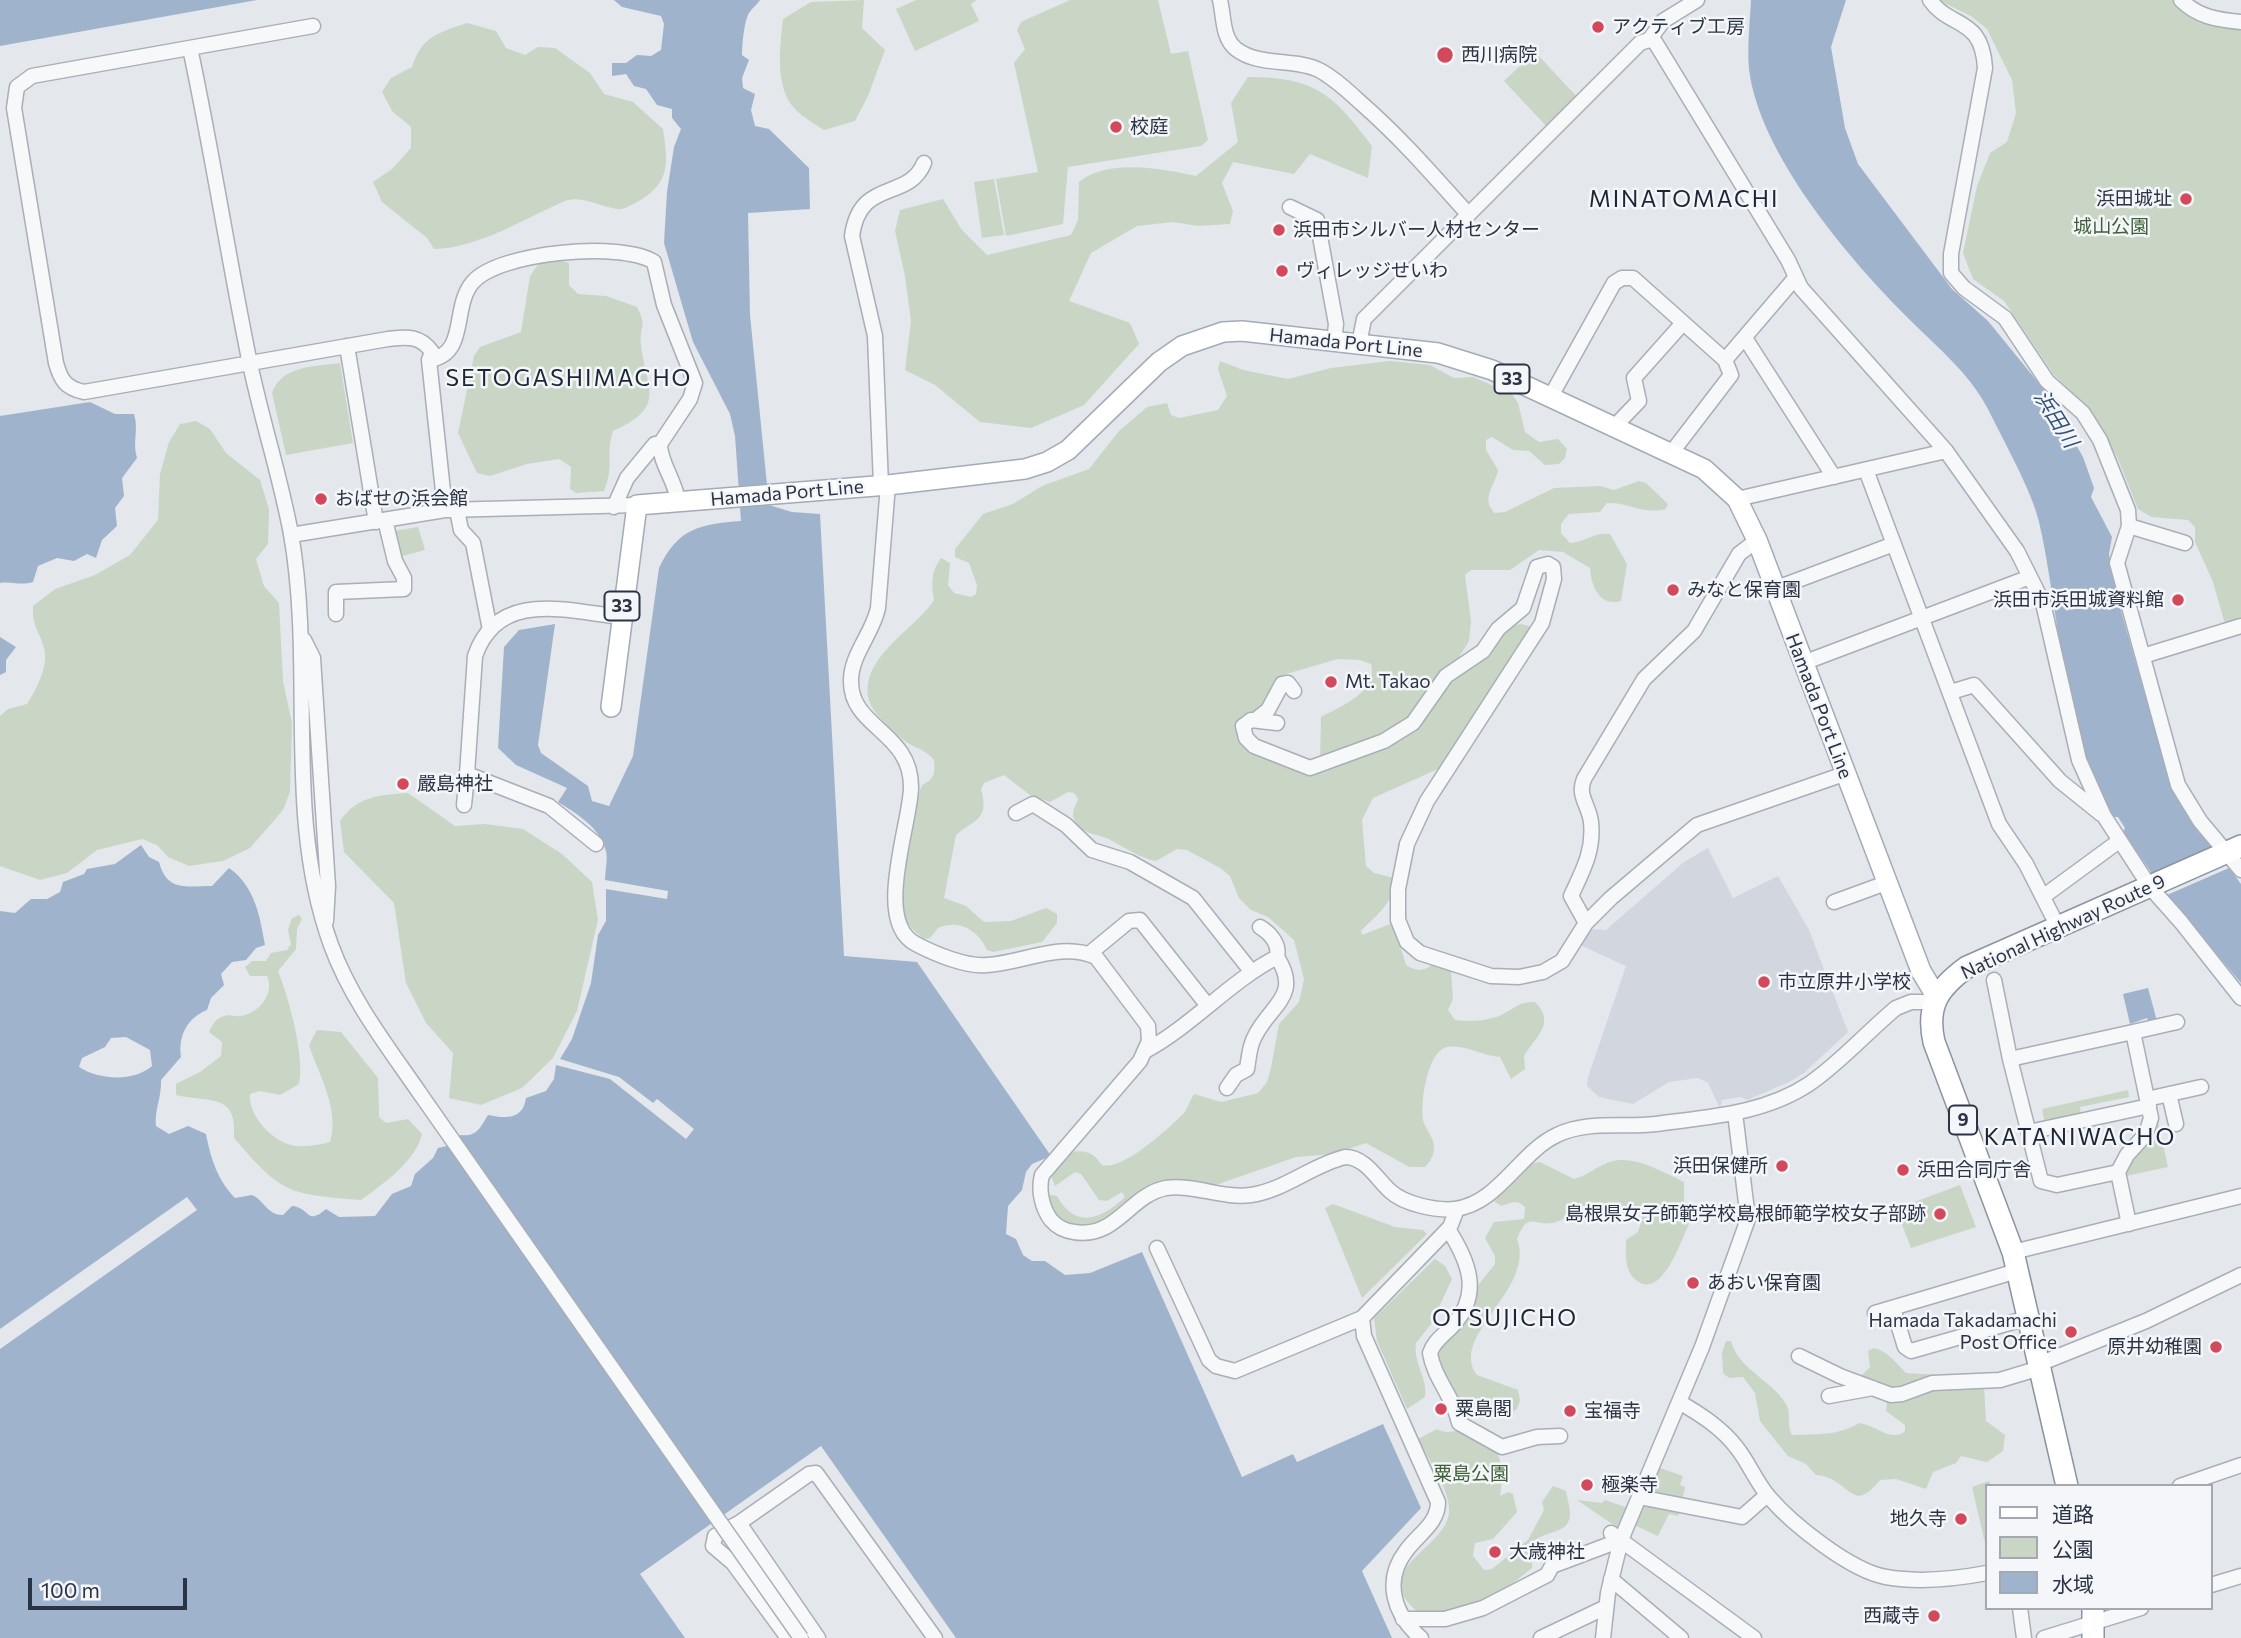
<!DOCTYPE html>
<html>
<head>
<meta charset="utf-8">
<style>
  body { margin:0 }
  #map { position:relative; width:2241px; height:1638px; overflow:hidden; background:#e4e7ec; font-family:Commissioner,"Noto Sans JP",sans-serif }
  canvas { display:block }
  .legend { position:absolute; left:1985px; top:1484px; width:228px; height:126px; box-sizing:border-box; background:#f4f6f9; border:2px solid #a4a8b1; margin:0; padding:9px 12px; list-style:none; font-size:21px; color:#2b3445 }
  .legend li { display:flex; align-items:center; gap:14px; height:35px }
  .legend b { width:35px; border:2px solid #a4a8b1 }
  .scale { position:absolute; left:28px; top:1578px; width:159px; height:32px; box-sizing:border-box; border:4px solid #2b3445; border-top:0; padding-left:9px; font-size:21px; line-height:24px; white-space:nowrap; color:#2b3445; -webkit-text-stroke:5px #f4f6f9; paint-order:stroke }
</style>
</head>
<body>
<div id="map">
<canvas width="2241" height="1638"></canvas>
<ul class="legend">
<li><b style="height:9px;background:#fff"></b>道路</li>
<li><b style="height:19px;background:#c9d6c5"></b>公園</li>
<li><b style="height:19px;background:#9fb4cc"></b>水域</li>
</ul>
<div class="scale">100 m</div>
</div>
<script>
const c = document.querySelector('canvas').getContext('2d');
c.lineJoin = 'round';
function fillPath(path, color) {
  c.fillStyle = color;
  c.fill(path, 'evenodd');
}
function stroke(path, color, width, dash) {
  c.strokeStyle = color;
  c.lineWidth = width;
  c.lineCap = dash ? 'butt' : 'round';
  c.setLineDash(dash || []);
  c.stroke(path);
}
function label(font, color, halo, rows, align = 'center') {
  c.font = font + ' Commissioner,"Noto Sans JP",sans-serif';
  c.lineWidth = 5;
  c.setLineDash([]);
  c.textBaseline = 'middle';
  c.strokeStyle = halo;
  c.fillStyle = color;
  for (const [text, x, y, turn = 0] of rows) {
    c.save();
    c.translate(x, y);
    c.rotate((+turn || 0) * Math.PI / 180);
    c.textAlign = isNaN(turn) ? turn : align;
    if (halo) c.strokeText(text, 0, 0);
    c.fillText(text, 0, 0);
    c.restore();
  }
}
fillPath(new Path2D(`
  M1708 848 1733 898 1778 876 1809 930 1848 1032 1804 1073 1789 1082 1747 1100 1741 1097 1722 1100 1720 1108 1708 1083 1698 1078 1669 1082 1633 1104 1599 1097 1587 1086 1588 1077 1626 966 1580 945 1590 929 1606 930 1684 862Z`), '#d2d6de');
fillPath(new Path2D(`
  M864 0 862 28 885 50 868 96 855 121 824 130C815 124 804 118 796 110 774 89 780 46 783 19L811 2Z
  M916 0H977L971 4 979 21 915 51 896 9Z
  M1070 0H1158L1171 54 1188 51 1208 140 1201 146 1068 167 1063 224 1006 236 996 179 1038 172 1014 63 1025 49 1017 30 1021 22Z
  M1938 0H2173L2184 9 2241 26V619L2225 624 2213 582 2195 542V527L2188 520 2151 517 2138 509 2118 459 2093 413 2054 375 2004 301 1973 279 1963 253 1977 186 1990 153 2007 142 2016 113 2012 80 1987 29 1971 16Z
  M467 23 496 31 506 48 525 55 538 47 555 48 590 73 604 94 633 102 663 129C668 163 671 183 637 202 631 205 624 210 617 209 601 207 581 195 565 201 523 219 479 248 434 249L427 238 382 202 373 182 392 169 411 148V127L392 111 382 92 391 78 412 67C422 36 438 33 467 23Z
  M1535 52 1579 99 1548 128 1504 81Z
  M1248 77C1315 77 1333 94 1372 146L1368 178 1310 154 1294 174 1233 162 1222 183 1233 211 1230 224 1198 226 1173 222 1137 226 1091 253 1069 301 1130 323 1139 344 1084 405 1031 428 980 422 935 385 905 370 911 321 905 276 895 231 900 210 943 199 962 230 987 255 1071 235 1078 220 1079 182C1108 158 1162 169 1196 176L1238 142 1231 103Z
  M994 179 1004 235 982 238 974 182Z
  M559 260 569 263V285L578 294 606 296 637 307C648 328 639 325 641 344 645 388 669 406 613 431 605 456 615 464 604 491L576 493 570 489 571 467 559 459 527 464 490 476 477 473 458 433 474 356 480 347 521 332 530 276 539 263Z
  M1220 361 1243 370 1288 379 1331 368 1390 361 1430 365 1454 378 1473 377 1512 394 1518 403 1525 432 1539 442 1558 439 1567 449 1565 458 1559 464 1545 465 1529 451 1513 450 1492 437 1486 440V450L1498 470C1495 486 1480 499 1495 513L1505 512 1554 488 1600 486 1614 490 1639 481 1646 483 1668 504 1666 509C1641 515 1630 502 1607 503L1600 512 1569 514 1561 524V533L1570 543C1585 542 1594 532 1610 534L1627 564 1621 601C1599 607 1591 585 1590 568L1563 552 1539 550 1510 570H1471L1465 575 1471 621 1469 641 1456 662 1488 654C1499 640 1507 618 1529 626L1531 633 1447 765 1373 798 1362 820 1366 866 1374 873 1394 878C1394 904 1378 913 1361 931L1362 935 1393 923 1406 965C1415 971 1422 972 1432 965L1451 971 1453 999 1448 1010 1455 1020C1471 1022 1491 1021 1505 1013 1516 1007 1521 1001 1535 1002 1557 1024 1534 1038 1524 1056L1525 1069 1511 1079 1500 1057C1483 1056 1464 1044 1448 1047 1427 1049 1419 1107 1424 1123 1427 1131 1435 1140 1434 1148 1434 1156 1430 1161 1425 1167H1409L1366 1143 1334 1154 1296 1157 1213 1186 1189 1185 1118 1213 1094 1227 1067 1225 1050 1207V1195L1057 1196C1076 1230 1102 1219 1125 1197L1122 1192 1107 1201 1099 1200 1081 1174 1075 1172 1055 1186 1051 1176 1070 1152C1085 1150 1093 1152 1102 1165 1123 1171 1169 1128 1184 1113 1188 1108 1190 1100 1194 1094L1221 1102 1258 1093 1267 1082 1271 1068 1279 1024 1299 1002 1304 979 1294 940 1268 917 1251 910 1239 898 1230 876 1220 868 1187 850 1177 849 1156 861C1136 857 1124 846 1106 838 1094 833 1080 834 1074 819 1071 812 1076 806 1078 799L1074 793 1068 792 1050 802 1030 795 1004 775 984 783 981 789C989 819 977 818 956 835L944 898 966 906 984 922 1011 921 1046 908 1057 914V923L1042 942 993 952 987 950C978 930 959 919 938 928L930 938 924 939C917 933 909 927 905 919 891 892 911 812 922 785 935 779 935 774 934 760 924 747 910 748 899 736 891 728 874 714 870 703 855 660 916 629 934 600 931 584 931 571 941 558L950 563 948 585 954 593 971 597 976 594 977 585 969 563 955 557V549L983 514 1013 504 1042 486 1089 469 1119 431 1147 407 1167 403 1171 415 1179 418 1218 410 1227 396 1218 369ZM1338 659 1360 660 1371 664C1379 691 1340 707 1321 717L1320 761 1301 767 1239 731 1261 713 1286 674Z
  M340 363 353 443 286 455 272 393C282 365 314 367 340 363Z
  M196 421 210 429 226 453 260 480 269 509 268 544 256 559 264 586 279 603 283 681 292 723 290 792 283 810 250 848 223 861 189 866 168 857 157 845 142 839 97 850 67 873 40 880 0 866V716L8 709 27 704C36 690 49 666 44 648 39 629 32 628 33 606L55 589 95 575 130 555 158 520 160 474 169 442 180 424Z
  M418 527 425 550 399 557 394 531Z
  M408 793 455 826 485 824 523 829 562 854 592 882 598 920 577 1011 553 1058 522 1088 481 1105 449 1098 453 1053 426 1023 406 983 394 903 344 852 340 821C358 796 378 795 408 793Z
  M299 915 302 919 297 929 296 949 278 971C289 999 305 1056 299 1084L280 1095 260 1091 250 1094C248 1116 273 1143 296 1146 307 1147 319 1145 330 1142 340 1109 319 1076 309 1045L317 1030 341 1032 378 1078 379 1117 386 1123 408 1119 422 1134C416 1161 383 1184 361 1200 288 1194 282 1194 234 1138 238 1091 207 1103 176 1095V1084L200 1072 221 1056 222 1042 209 1032C213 1024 215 1019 224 1016 229 1014 234 1017 240 1016 259 1014 275 993 267 976H250L245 967 252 961H266L271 953 287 950 291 944 288 930 292 918Z
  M2128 1090 2129 1097 2080 1107 2081 1116 2045 1124 2042 1109Z
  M2158 1122 2168 1167 2126 1176 2125 1169Z
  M1540 1162 1574 1179C1587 1176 1597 1166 1610 1162 1634 1154 1664 1173 1684 1182V1202L1691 1220C1682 1236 1663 1302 1636 1280 1624 1270 1626 1254 1626 1240L1638 1232 1642 1218 1640 1213 1630 1211C1613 1225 1597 1219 1578 1212 1569 1215 1560 1222 1552 1223 1533 1226 1528 1211 1517 1239 1536 1290 1448 1335 1477 1375L1518 1390 1520 1400 1517 1409 1508 1414 1477 1418 1462 1408 1434 1356 1476 1288 1495 1264V1256L1485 1238 1494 1222 1524 1219 1525 1207C1517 1198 1510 1203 1501 1206L1495 1202 1494 1196C1508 1183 1521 1165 1540 1162Z
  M1960 1185 1976 1227 1911 1248 1896 1209Z
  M1333 1204 1395 1227 1423 1230 1427 1234 1362 1298 1325 1208Z
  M1435 1259 1445 1266 1452 1279 1431 1324 1416 1343C1413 1363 1428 1378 1425 1397L1407 1409 1377 1341 1374 1318Z
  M1726 1341H1731C1738 1369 1772 1380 1786 1404 1792 1413 1786 1426 1792 1435 1816 1434 1839 1436 1859 1423 1876 1425 1892 1443 1905 1431V1425L1886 1411 1887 1402 1919 1390 1984 1386 1986 1421 2005 1435 2003 1451 1987 1462 1961 1456 1956 1463 1933 1472 1926 1489 1896 1479 1880 1480C1851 1517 1850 1477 1816 1475L1806 1464 1788 1456 1767 1430 1760 1421 1755 1393 1743 1377 1729 1378 1723 1373 1722 1353Z
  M1874 1348C1889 1352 1896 1363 1906 1373L1957 1376 1896 1392 1862 1380 1861 1376 1870 1367 1868 1351Z
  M1437 1429C1448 1436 1456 1428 1468 1431 1502 1438 1505 1468 1500 1496L1508 1492 1513 1494 1517 1512 1493 1539 1475 1543 1473 1556 1484 1570 1492 1569 1528 1540 1544 1510 1542 1502 1553 1486 1566 1491C1567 1498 1570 1506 1570 1513 1571 1538 1537 1528 1531 1547 1529 1553 1533 1561 1532 1568L1489 1602 1479 1600 1459 1612 1420 1614C1365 1569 1444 1551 1449 1513 1451 1490 1428 1459 1418 1439Z
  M1655 1466 1683 1476 1680 1485 1685 1487 1682 1501 1645 1494Z
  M1989 1481 1991 1486H1987V1552L1972 1487Z
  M1577 1500 1602 1503 1605 1500 1631 1509 1621 1530Z
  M1643 1500 1682 1507 1678 1516 1669 1514 1658 1536 1632 1524Z`), '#c9d6c5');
fillPath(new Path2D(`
  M0 0H257L0 46Z
  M614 0H760C757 5 752 8 749 13 744 21 742 46 742 55L749 60 742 78 743 88 755 94 751 110 755 126 769 129 809 168 810 209 748 213 750 315 769 505 792 512 820 514 844 956 917 962 1051 1156 1032 1164 1026 1172 1022 1190 1008 1206 1006 1234 1016 1239 1023 1255 1032 1261H1045L1065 1275 1090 1273 1142 1252 1242 1477 1293 1454 1297 1462 1383 1424 1421 1508 1362 1571 1392 1638H956L821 1446 640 1574 685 1638H0V1349L197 1210 187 1197 0 1329V911L15 913 31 899H47L60 892 63 882 84 874 87 869 115 864 141 845 149 857 159 862C167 892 186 886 212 886L229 868C255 886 260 917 265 945L256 948 246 960 232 962 221 974 224 985 211 998 207 1010C187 1018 178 1036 181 1057L161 1080C162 1096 154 1111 156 1126L169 1134 188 1126 206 1134C211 1159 217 1179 235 1198L252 1195C265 1201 267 1215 283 1215L292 1206C311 1208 306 1226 326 1209L339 1217 375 1216 392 1194 411 1186 415 1174 433 1158 438 1148 451 1145 460 1135C477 1137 480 1128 488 1115 507 1119 523 1119 526 1098L546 1091 554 1079 556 1065 610 1079 686 1139 694 1129 657 1099 653 1103 619 1077 560 1059 572 1039 591 983 598 935 606 921V889L667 899 668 891 605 880C605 871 608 859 606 851 600 827 577 814 558 802L567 788 516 765 498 748 504 647 519 630 555 624 538 745 541 753 588 786 592 801 609 806 633 756 659 568C678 528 700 524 741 521L735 436 730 414 693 342 664 243 667 192 674 147 681 129 672 118V109L657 105 646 89 634 86 626 74 612 76V63H626L637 55 651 56 661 50 664 24 661 16 622 7ZM126 1037 150 1050 152 1066C134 1082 99 1080 79 1067L82 1058 105 1047 111 1038Z
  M1751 0H1846L1831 47 1845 128 1858 164 1952 289 1988 321 2046 392 2083 457 2094 488 2091 497 2112 537 2109 554 2117 597 2172 789 2198 832 2213 846 2241 884V983L2167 895 2123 832 2125 828 2118 817H2114C2064 747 2059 607 2039 522 2032 491 2003 440 1989 411 1969 371 1932 343 1902 312 1844 253 1759 152 1749 69 1747 46 1750 22 1751 0Z
  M90 402 115 414H134C139 430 132 442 137 458L122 478 124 496 115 508 117 526 102 540 96 558 87 554 74 561 57 558 38 566 33 582C20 586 12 581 0 583V416Z
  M0 637 16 647 6 660V672L0 675Z
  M2148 988 2157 1021 2149 1023 2147 1018 2130 1024 2123 994Z`), '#9fb4cc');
fillPath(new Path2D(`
  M2214 848 2229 868 2167 895 2152 874Z`), '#e4e7ec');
const minor = new Path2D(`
  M1220 0C1224 16 1222 38 1236 49 1259 67 1295 58 1319 70 1334 78 1348 91 1361 103 1402 139 1432 174 1468 214
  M1930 0C1950 29 1982 16 1985 68L1951 254V273L1964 288 2005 318 2047 381 2083 413 2100 440 2128 510 2129 526 2117 563 2178 785 2200 821 2241 870
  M2181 0C2198 17 2218 20 2241 22
  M313 26 32 76 17 87 14 108 56 363C61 381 66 388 84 392L388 339C407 337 420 335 432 352L429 360 445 510
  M1649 40 1663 21 1697 0
  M190 48C212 151 228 256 249 359 261 418 280 475 291 534 315 671 283 813 331 945 351 1000 388 1047 421 1095
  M1290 207 1317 220 1336 324 1334 342
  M1745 338 1834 477
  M1359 344 1364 319 1640 43 1649 40 1655 42 1788 260 1801 288 1946 451 2017 551 2043 603 2079 760 2104 816 2150 887 2181 922 2241 998
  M347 346 376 522
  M429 360C469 354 451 307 473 282 499 252 621 241 654 262L664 305 695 383 690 399 660 444C660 464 676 481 678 502
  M1725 360 1796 277
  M1551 396 1614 283 1622 278H1633L1725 360 1731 375 1672 452
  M1615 426 1639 401 1634 378 1683 323
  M1866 470 1999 824 2026 864 2058 927
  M881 485 875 336 852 236C860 177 908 202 924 163
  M888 485 878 608C873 633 850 656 851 682 851 728 912 732 911 788 910 826 873 922 916 944 935 954 966 967 987 965 1023 963 1061 941 1096 957L1148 1026 1149 1041 1140 1061 1042 1175C1038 1190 1042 1208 1051 1220 1057 1227 1066 1231 1074 1232 1117 1239 1129 1195 1166 1188 1194 1184 1223 1199 1251 1195 1285 1190 1312 1165 1345 1157 1365 1157 1376 1178 1390 1191 1404 1204 1436 1211 1455 1209 1498 1204 1520 1152 1557 1135 1587 1120 1624 1128 1656 1124 1708 1117 1764 1114 1809 1084 1840 1063 1867 1032 1896 1008L1911 1002H1933
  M1737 499 1946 451
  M614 507 627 478 655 444H660
  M457 510 461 530 473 543 490 630
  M2129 526 2185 543
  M291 535 445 510 637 505
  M1774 589 1894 544
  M336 614V592L404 589V578L395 561 385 520
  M304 640 313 658 328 886 326 921
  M2143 656 2241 626
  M1803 663 2030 577
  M1951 692 1974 685 2060 781 2101 814
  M1258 718 1268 710 1282 684 1288 683 1294 691
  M1277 723 1251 720 1243 726 1246 738 1254 746 1310 768 1384 741 1413 723 1446 676 1483 651 1498 629 1523 608 1537 567 1548 564 1553 567 1554 579 1542 623 1427 801 1407 844 1398 889V920L1407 942 1420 953 1491 976 1519 977 1543 972 1562 961 1586 923 1611 898 1697 825 1844 774
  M464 805 467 774
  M1016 813 1033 804 1066 825 1092 850 1130 862 1193 898 1251 971
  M596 844 549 806 467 774 475 656C498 589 567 611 621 617
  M2044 896 2119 841
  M1834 902 1886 883
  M1586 923 1571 896C1583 870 1594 851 1591 822 1589 805 1577 796 1584 779L1644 679 1694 631 1739 554 1757 540
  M1260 927C1270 933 1280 944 1277 957
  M1089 954 1129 921 1140 920 1208 1006
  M1994 980 2010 1059
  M2133 1032 2177 1022
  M1145 1051C1193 1025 1229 982 1277 957 1302 996 1270 1005 1255 1036 1249 1046 1249 1058 1247 1069L1236 1075 1227 1088
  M2169 1094 2176 1124
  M2147 1099 2201 1087
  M2029 1132 2149 1106
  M2118 1172 2057 1185 2041 1181 2010 1059 2133 1032 2151 1118 2146 1134 2127 1155 2118 1172 2129 1224
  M1448 1229C1468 1260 1482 1293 1454 1324 1446 1334 1434 1340 1430 1353 1434 1379 1454 1397 1459 1423L1502 1447 1537 1437 1560 1436
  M1157 1248 1209 1360 1216 1366 1235 1371 1362 1318 1450 1227 1457 1209
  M2013 1252 2241 1196
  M1893 1308 1905 1347 1911 1351 2027 1318
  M1875 1313 2017 1271
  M1362 1318 1364 1336 1438 1502C1438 1524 1418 1534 1406 1551 1383 1581 1394 1615 1421 1638
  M1799 1356 1840 1376 1891 1395 1902 1394 1932 1383 2000 1380 2040 1368
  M2039 1364 2146 1321 2241 1275
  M1829 1396 1873 1388
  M1679 1402C1700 1414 1722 1428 1737 1448 1749 1463 1756 1482 1769 1497 1792 1524 1851 1571 1886 1577 1919 1583 1955 1579 1987 1573
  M2180 1486 2241 1465
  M1639 1497 1742 1517 1767 1495
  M739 1523 809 1474 816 1473 935 1638
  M1611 1533 1754 1638
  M1611 1579 1681 1638
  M2211 1585 2241 1576
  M2020 1608 2024 1638
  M1403 1619H1445L1483 1608 1547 1575 1552 1566 1621 1540
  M788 1638 733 1563 713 1546 715 1536 739 1523 818 1638
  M1541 1638 1606 1607
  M1603 1638 1608 1593 1621 1540 1702 1347 1748 1219 1735 1113
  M2044 1638 2141 1608`);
const major = new Path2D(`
  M611 707 637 505 888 485 1025 469 1047 462 1068 450 1159 362 1182 346 1223 332 1242 331 1438 353 1492 370 1704 469 1737 499 1757 540 1921 971 1936 996`);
const highway = new Path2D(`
  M2067 1486 2013 1252 1934 1042C1926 1006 1938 988 1967 967L2241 846
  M2093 1638V1608`);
stroke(minor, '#a9aeb7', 17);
stroke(major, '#a3abb8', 22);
stroke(highway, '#8b94a3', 24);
stroke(minor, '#f7f8fa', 14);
stroke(major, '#fff', 19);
stroke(highway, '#fff', 21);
const minorBridge = new Path2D(`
  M421 1095 801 1638`);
stroke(minorBridge, '#a9aeb7', 17, []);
stroke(minorBridge, '#f7f8fa', 14);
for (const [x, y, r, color] of [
  [1598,27,7,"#d1495b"],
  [1445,55,9,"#d1495b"],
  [1116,127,7,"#d1495b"],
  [2186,199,7,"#d1495b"],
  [1279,230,7,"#d1495b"],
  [1282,271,7,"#d1495b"],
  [321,499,7,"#d1495b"],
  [1673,590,7,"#d1495b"],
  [2178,600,7,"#d1495b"],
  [1331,682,7,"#d1495b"],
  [403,784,7,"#d1495b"],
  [1764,982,7,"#d1495b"],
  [1782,1166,7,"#d1495b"],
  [1903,1170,7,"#d1495b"],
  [1940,1214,7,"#d1495b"],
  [1693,1283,7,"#d1495b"],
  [2071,1332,7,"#d1495b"],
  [2216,1347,7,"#d1495b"],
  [1441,1409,7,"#d1495b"],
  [1570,1411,7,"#d1495b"],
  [1587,1485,7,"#d1495b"],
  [1961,1519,7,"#d1495b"],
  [1495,1552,7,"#d1495b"],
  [1934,1616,7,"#d1495b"]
]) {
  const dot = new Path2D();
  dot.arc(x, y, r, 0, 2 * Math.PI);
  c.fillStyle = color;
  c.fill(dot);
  stroke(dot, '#f4f6f9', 2.5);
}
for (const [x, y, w] of [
  [1512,379,35],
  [622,606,35],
  [1963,1120,28]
]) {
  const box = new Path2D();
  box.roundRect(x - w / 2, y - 14.5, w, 29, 5);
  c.fillStyle = '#f4f6f9';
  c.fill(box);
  stroke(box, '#2b3445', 2);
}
label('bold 18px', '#2b3445', null, [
  ["33",1512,379],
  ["33",622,606],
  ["9",1963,1120]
]);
label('19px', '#2b3445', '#f4f6f9', [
  ["アクティブ工房",1612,27],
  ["西川病院",1461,55],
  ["校庭",1130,127],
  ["浜田城址",2172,199,"right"],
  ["浜田市シルバー人材センター",1293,230],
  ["ヴィレッジせいわ",1296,271],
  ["おばせの浜会館",335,499],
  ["みなと保育園",1687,590],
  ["浜田市浜田城資料館",2164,600,"right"],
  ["Mt. Takao",1345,682],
  ["嚴島神社",417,784],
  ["市立原井小学校",1778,982],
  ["浜田保健所",1768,1166,"right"],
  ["浜田合同庁舎",1917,1170],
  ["島根県女子師範学校島根師範学校女子部跡",1926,1214,"right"],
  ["あおい保育園",1707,1283],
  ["Hamada Takadamachi",2057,1321,"right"],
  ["Post Office",2057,1343,"right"],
  ["原井幼稚園",2202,1347,"right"],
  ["粟島閣",1455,1409],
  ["宝福寺",1584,1411],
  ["極楽寺",1601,1485],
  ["地久寺",1947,1519,"right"],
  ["大歳神社",1509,1552],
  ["西蔵寺",1920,1616,"right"]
], 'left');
label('19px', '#3f6138', '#f4f6f9', [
  ["城山公園",2111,227],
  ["粟島公園",1471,1474]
]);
label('19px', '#2b3445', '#f4f6f9', [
  ["Hamada Port Line",1346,343,6],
  ["Hamada Port Line",787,493,-5],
  ["Hamada Port Line",1819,706,69],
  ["National Highway Route 9",2063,927,-25]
]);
label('italic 21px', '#34527a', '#f4f6f9', [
  ["浜田川",2056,419,58]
]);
c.letterSpacing = '2px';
label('23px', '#1d2536', '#f4f6f9', [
  ["MINATOMACHI",1684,199],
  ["SETOGASHIMACHO",569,378],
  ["KATANIWACHO",2080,1137],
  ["OTSUJICHO",1505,1318]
]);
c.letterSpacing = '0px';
</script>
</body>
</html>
